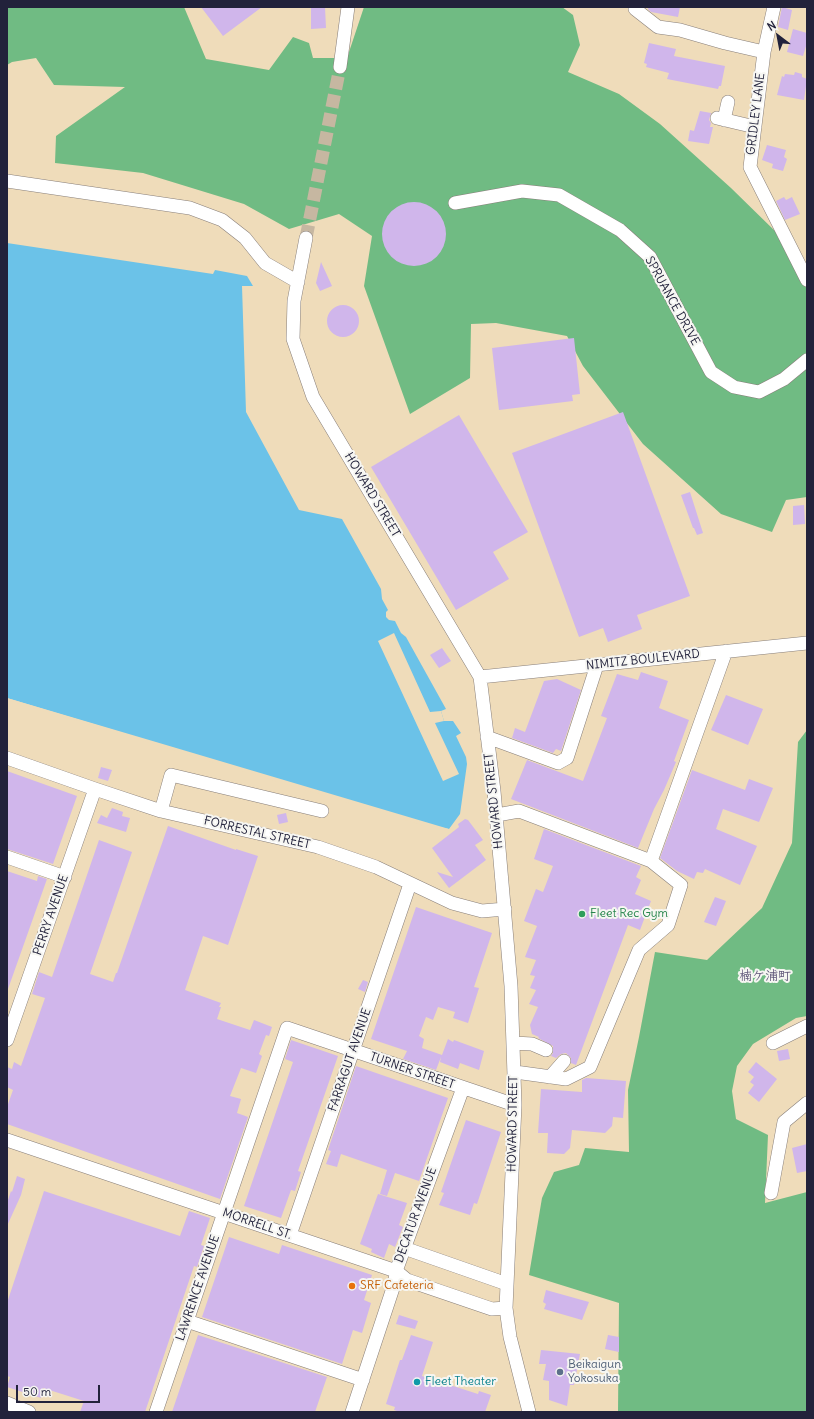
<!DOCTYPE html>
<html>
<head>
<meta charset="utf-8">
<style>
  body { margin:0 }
  #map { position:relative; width:814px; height:1419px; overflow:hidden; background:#efdcba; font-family:Delius,sans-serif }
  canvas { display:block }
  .frame { position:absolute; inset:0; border:8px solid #22223b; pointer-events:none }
  .north { position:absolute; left:758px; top:16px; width:40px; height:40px; -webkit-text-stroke:3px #f6f6f2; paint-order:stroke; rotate:328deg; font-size:11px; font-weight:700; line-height:16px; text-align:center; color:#22223b }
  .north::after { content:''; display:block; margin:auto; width:14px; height:18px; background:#22223b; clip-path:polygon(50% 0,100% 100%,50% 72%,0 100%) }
  .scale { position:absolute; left:16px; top:1385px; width:84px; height:18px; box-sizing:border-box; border:2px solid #22223b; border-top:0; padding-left:5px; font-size:12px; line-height:14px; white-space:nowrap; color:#22223b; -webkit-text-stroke:3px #f6f6f2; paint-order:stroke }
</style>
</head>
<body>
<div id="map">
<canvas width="814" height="1419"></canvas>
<div class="frame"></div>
<div class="north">N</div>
<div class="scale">50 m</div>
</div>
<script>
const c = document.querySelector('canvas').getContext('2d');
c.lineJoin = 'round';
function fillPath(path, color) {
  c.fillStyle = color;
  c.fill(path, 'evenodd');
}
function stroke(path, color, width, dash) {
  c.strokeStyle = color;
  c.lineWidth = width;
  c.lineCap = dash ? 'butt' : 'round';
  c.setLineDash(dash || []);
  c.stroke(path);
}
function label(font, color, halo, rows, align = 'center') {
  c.font = font + ' Delius,"Klee One",sans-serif';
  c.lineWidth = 4;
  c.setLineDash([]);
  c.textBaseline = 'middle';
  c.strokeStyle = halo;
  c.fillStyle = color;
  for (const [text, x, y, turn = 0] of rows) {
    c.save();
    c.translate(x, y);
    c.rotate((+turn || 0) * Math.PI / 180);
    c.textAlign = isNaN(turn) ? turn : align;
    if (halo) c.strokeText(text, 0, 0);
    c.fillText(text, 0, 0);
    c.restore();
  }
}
fillPath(new Path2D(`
  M7 7H184L206 59 269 70 293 37 309 43 313 58H347L364 7H562L573 15 580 45 568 72 619 94 660 124 731 188 776 232 805 265 807 263V497L786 500 772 532 721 514 643 444 583 366 567 336 496 323 471 324 470 378 410 414 364 286 372 236 339 214 289 229 244 204 143 173 55 163 56 136 125 87 54 85 36 58 12 62 7 65Z
  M807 730V1016L796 1018 753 1044 737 1066 732 1091 736 1119 768 1135 765 1203 807 1192V1412H618L619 1303 529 1275 542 1198 554 1172 579 1165 585 1148 629 1152 628 1090 639 1037 655 952 707 960 762 908 792 843 798 742Z`), '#70bb83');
fillPath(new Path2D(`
  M7 243 213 274 215 270 247 276 253 286H242L246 412 299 510 342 519 381 589 382 599 388 610 386 612V617L389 620 395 621 401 633 406 637 446 709 441 711 444 721H453L461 733 456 736 466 757 467 764 460 814 449 829 428 825 7 698Z`), '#6bc2e8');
fillPath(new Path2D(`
  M394 633 430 712 441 711 444 721 435 723 459 774 443 781 378 641Z
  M7 698 156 742 449 829 447 831 428 827 7 700Z`), '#efdcba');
fillPath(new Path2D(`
  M201 7H262L223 36Z
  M311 7H325L326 28 311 29Z
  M648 7H680L678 17 651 12 648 9Z
  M782 7 792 10 788 30 778 27Z
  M793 29 807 33V43L803 56 787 52Z
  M649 43 676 49 674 56 725 66 721 86H719L718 89 667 79 669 73 646 67 647 64 644 63Z
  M795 72 802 74V77L807 79 804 100 777 95 782 76 784 77 785 74 794 75Z
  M700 111 711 113 709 120 711 123 710 127H713L709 144 688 141 690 130 694 131Z
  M767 145 786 150 784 157 787 159 783 171 772 168 773 164 762 160Z
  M784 197 786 200 792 197 800 214 785 220 776 201Z
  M382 234a32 32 0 1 1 64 0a32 32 0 1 1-64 0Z
  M321 262 332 286 320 291 316 283Z
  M327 321a16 16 0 1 1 32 0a16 16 0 1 1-32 0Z
  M574 338 580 394 572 395 573 401 499 410 492 348Z
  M623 412 690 596 637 615 642 629 608 642 603 628 579 637 512 453Z
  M459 415 528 532 493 552 509 579 456 610 371 467Z
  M690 492 703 533 697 535 694 528H693L681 495Z
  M804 505 805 524 793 525V506Z
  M442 648 451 661 439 668 430 655Z
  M641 672 668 681 659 708 689 720 674 761 676 762 664 790 654 809 638 848 511 799 527 760 583 781 607 718 601 716 617 674 638 680Z
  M557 679 581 690 561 751 556 749 553 753 512 738 515 728 525 732 544 681Z
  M726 695 763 709 748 745 711 730Z
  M101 767 112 770 108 781 98 778Z
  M692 770 745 790 749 779 773 788 759 822 723 809 716 829 757 846 740 885 705 869 703 873 697 872 694 879 677 871 660 858Z
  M7 771 77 796 53 864 7 849Z
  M112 808 123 812 122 816 130 818 126 832 97 823 101 815 107 818Z
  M286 813 288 822 279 824 277 815Z
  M465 819 468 820 483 840 475 845 486 860 449 888 437 872 453 877 432 848 459 827 458 824Z
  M168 826 236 850V849L258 856 228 945 203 936 185 990 221 1003 219 1007H221L217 1019 250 1030 254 1020 272 1027 269 1036 266 1035 259 1054 262 1056 256 1073 241 1068 230 1096 241 1099 237 1113 248 1117 220 1199 7 1124V1107L13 1090 7 1087V1067L12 1069 14 1062 21 1066 45 998 32 994 39 972 52 977 99 840 132 852 90 974 113 982 116 973H117Z
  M544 829 641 866 636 877 641 880 635 894 651 901 640 930 628 925 576 1065 571 1063V1058L566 1053 561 1054 556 1058 551 1056 553 1053V1046L538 1038 539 1037 532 1034 530 1025 538 1007 529 1004 536 990 530 988 535 976 530 975 536 960 525 957 537 926 524 921 536 889 543 892 553 866 534 859Z
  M7 871 37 881 38 876 47 879 8 989 7 988Z
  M715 897 726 901 716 926 704 922Z
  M416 907 492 933 474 987 479 988 468 1023 453 1018 455 1012 438 1007 433 1020 426 1017 419 1036 424 1039 422 1048 442 1055 448 1039 453 1042 454 1040 484 1051 479 1070 460 1063 458 1069 440 1062 441 1057 436 1070 403 1059 407 1051 371 1039Z
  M363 980 368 982 365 992 358 989Z
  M291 1040 338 1056 298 1171 301 1172 295 1191 291 1190 281 1218 244 1206 293 1062 285 1059Z
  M788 1049 790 1059 779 1061 777 1051Z
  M756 1062 777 1079 759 1102 748 1093 754 1085 750 1082 754 1077 748 1072Z
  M356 1066 448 1098 419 1181 395 1173 387 1196 380 1194 387 1170 341 1154 337 1167 326 1164 331 1151 328 1150Z
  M586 1078 626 1081 623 1118 613 1117 612 1126 605 1133 572 1130 570 1148 564 1154 547 1153 548 1133H538L541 1089 582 1092V1080Z
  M466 1120 501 1132 477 1204 474 1203 470 1215 439 1205 444 1193 441 1192Z
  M807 1144V1171L797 1173 792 1148Z
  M17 1176 25 1179 21 1195 7 1226V1203L11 1191 12 1192Z
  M44 1191 180 1236 189 1211 210 1218 201 1245 204 1246 197 1267 194 1266 145 1412H80L84 1401 43 1388 41 1398 7 1387 10 1377 7 1376V1303Z
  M378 1194 407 1203 399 1225 403 1227 395 1247 389 1244 384 1258 371 1252 372 1249 360 1244Z
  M229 1237 279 1254 282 1245 372 1275 364 1300 371 1303 362 1333 353 1330 342 1364 202 1317Z
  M546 1290 589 1302 582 1320 544 1309 546 1304 543 1302Z
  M399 1315 418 1321 415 1329 396 1324Z
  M198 1335 327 1377 315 1412H172Z
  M411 1335 433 1342 422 1376 478 1394 479 1391 491 1395 485 1412H400L394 1410 395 1407 386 1404 400 1360H402Z
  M608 1335 619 1337V1352L605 1349Z
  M541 1350 580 1354 574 1385H570L567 1406 549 1400V1381L543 1380 546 1364H539Z`), '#d0b6eb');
stroke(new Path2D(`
  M306 238 340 67`), '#c6b7a1', 13, [13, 6]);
const minor = new Path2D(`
  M774 7 764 52 750 167 807 280
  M635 9 658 27 680 30 725 43 764 52
  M340 67 348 7
  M717 118 755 127
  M724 120 728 102
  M7 181 190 208 222 220 245 238 265 263 298 282
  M455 203 522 191 559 195 620 230 650 257 711 372 734 387 759 392 784 379 807 360
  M306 238 294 301 293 339 313 397 480 677 494 791 511 986 515 1105 506 1308 510 1337 529 1412
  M480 677 807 643
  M487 737 558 763 567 758 597 665
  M7 758 95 789 161 811 318 847 376 867 452 903 482 911 505 909
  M161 811 171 775 322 811
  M497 815 519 811 651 861 681 885 668 925 639 950 590 1067 566 1079 515 1072
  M7 857 65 877
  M651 861 726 651
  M7 1040 95 789
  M514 1043 532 1044 546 1050
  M773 1043 807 1026
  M550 1077 564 1061
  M7 1140 396 1271 407 1280 492 1309 506 1308
  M771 1193 784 1122 807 1103
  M290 1235 410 884
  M404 1248 507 1284
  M187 1321 363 1380
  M7 1403 29 1412
  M156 1412 287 1028 515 1105
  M352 1412 395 1282 396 1271 463 1088`);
stroke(minor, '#887f7a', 14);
stroke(minor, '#fff', 13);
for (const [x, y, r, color] of [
  [582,914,4,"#2e9e5b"],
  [352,1286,4,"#e8710a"],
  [560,1372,4,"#5c6f8a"],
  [417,1382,4,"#0f9aa8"]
]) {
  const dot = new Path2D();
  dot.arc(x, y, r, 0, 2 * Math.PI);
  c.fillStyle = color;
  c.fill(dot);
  stroke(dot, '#f6f6f2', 1.5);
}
label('12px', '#22223b', '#f6f6f2', [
  ["GRIDLEY LANE",756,114,-83],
  ["SPRUANCE DRIVE",672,301,61],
  ["HOWARD STREET",372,495,59],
  ["NIMITZ BOULEVARD",643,660,-6],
  ["HOWARD STREET",494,801,-96],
  ["FORRESTAL STREET",257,833,13],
  ["PERRY AVENUE",51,915,-71],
  ["FARRAGUT AVENUE",350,1060,-71],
  ["TURNER STREET",412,1071,19],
  ["HOWARD STREET",513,1124,-89],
  ["DECATUR AVENUE",416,1215,-70],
  ["MORRELL ST.",257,1224,19],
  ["LAWRENCE AVENUE",198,1288,-71]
]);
label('12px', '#27864d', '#f6f6f2', [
  ["Fleet Rec Gym",590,914]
], 'left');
label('12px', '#c56008', '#f6f6f2', [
  ["SRF Cafeteria",360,1286]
], 'left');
label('12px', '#4e5e75', '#f6f6f2', [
  ["Beikaigun",568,1365],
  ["Yokosuka",568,1379]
], 'left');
label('12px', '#0d838f', '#f6f6f2', [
  ["Fleet Theater",425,1382]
], 'left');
label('bold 13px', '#5f5679', '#f6f6f2', [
  ["楠ケ浦町",765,976]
]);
</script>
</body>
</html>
